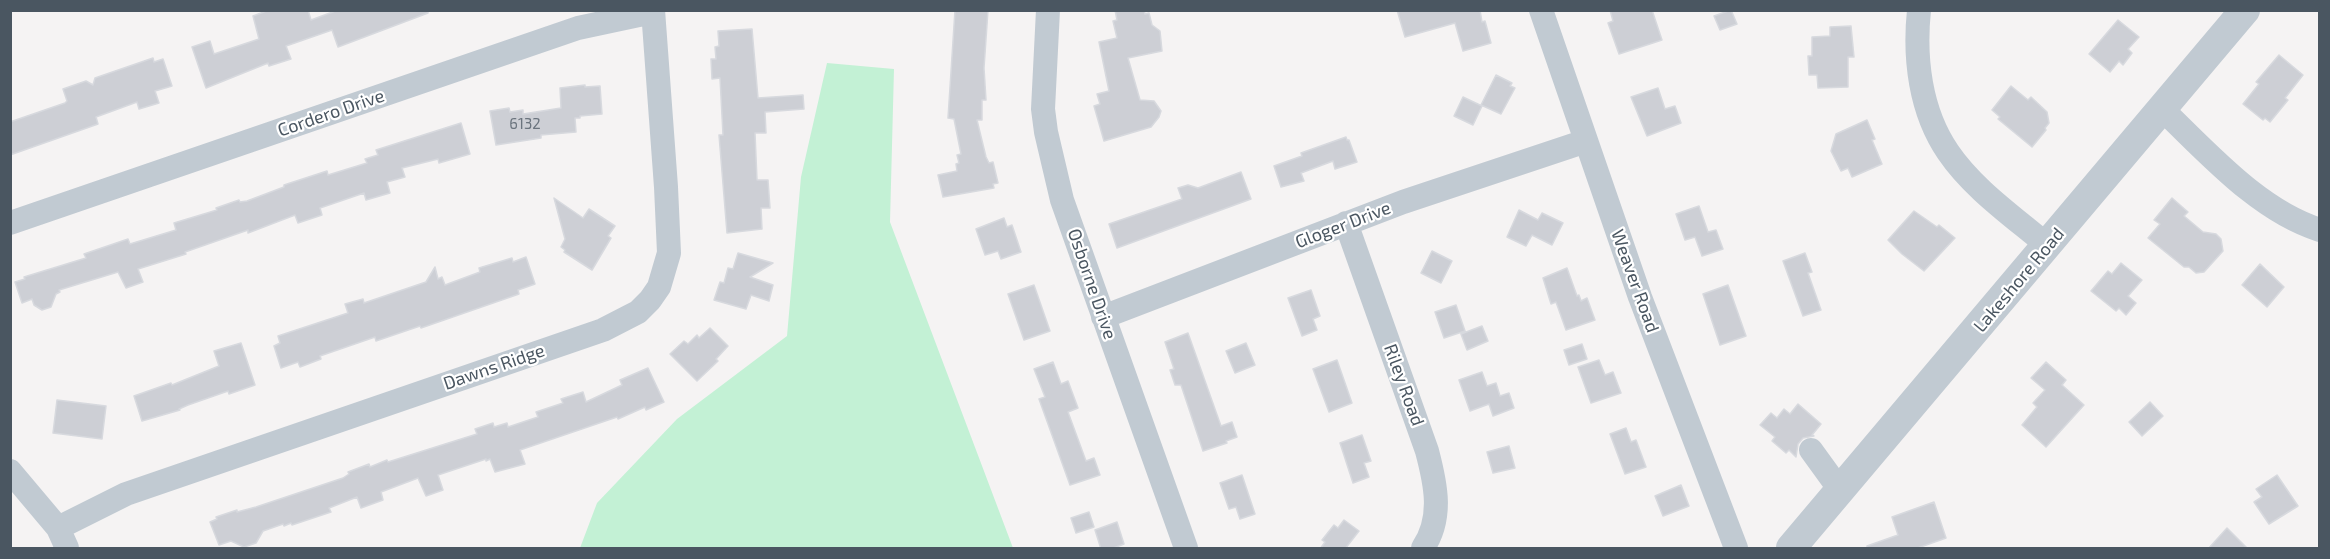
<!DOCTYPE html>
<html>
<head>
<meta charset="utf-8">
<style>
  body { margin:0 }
  #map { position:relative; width:2330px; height:559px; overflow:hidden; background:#f5f3f3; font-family:"Exo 2",sans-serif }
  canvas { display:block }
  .frame { position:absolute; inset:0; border:12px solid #4a5661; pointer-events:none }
</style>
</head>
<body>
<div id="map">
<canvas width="2330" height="559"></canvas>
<div class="frame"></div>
</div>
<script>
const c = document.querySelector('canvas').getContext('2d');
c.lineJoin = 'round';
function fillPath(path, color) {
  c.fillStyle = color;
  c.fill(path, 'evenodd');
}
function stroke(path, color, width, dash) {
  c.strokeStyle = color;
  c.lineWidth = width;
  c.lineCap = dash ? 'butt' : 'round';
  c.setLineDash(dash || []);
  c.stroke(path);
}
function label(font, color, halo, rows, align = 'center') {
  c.font = font + ' "Exo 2",sans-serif';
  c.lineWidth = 4.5;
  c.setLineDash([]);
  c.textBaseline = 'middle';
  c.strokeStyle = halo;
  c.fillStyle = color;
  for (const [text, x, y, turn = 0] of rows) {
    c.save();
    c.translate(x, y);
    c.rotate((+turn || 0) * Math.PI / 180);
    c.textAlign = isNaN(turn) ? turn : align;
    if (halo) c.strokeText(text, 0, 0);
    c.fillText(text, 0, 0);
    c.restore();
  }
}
fillPath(new Path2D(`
  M827 63 894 69 890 222 1013 548H580L597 503 677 419 787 336 801 177Z`), '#c3f1d5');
const building = new Path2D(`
  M269 10H308L311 20 338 10H428V13L338 47 332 30 286 46 291 59 269 66 268 63 206 88 192 47 210 41 214 54 259 39 253 16Z
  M955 10H988L984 68 986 100H982V120H977L986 157 989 163 993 162 998 183 993 184 994 188 943 197 938 175 957 171 956 164 959 163 957 155 961 154 954 119 948 118Z
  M1115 10H1144L1145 14 1149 13 1152 25 1160 31 1162 51 1128 58 1140 100 1154 101 1161 111 1159 117 1151 127 1104 141 1094 106 1100 104 1097 94 1109 91 1099 42 1117 38 1113 21 1117 20Z
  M1397 10H1480L1482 22 1485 21 1491 43 1463 51 1455 23 1405 37Z
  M1610 10H1652L1662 40 1619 54 1608 23 1613 21Z
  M1731 10 1737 24 1720 30 1714 16Z
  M2118 20 2139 37 2128 49 2132 53 2123 65 2119 61 2110 72 2089 54Z
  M1851 26 1854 57H1848V87L1818 88 1817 75H1809L1808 56H1812V37L1830 36V27Z
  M752 29 758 98 803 95 804 109 765 112 766 133H755L757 180H768L770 208H761L762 229 727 233 719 135H723L720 78 712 79 711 59H716L715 47 719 46 718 31Z
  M2279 55 2303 75 2285 98 2288 100 2270 122 2265 118 2263 120 2243 104 2259 84 2256 82Z
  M153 58 154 62 163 59 172 86 155 91 159 103 139 109 137 102 96 117 98 124 10 155V122L65 103 67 101 63 89 86 81 93 85 95 78Z
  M1496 75 1512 83 1510 86 1515 88 1501 114 1481 105Z
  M585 85V87L600 86 602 114 580 116V118H575L576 132 541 135V138L496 145 490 111 509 108 510 112 523 110V114L561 108 560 88Z
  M2011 86 2028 100 2031 97 2047 112 2049 123 2045 128 2046 130 2032 147 1998 119 2000 117 1992 110Z
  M1658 88 1665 109 1675 106 1681 123 1647 136 1631 97Z
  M1463 97 1482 106 1473 125 1454 116Z
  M1867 120 1875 139 1872 140 1882 164 1852 177 1848 168 1841 171 1831 151 1836 134Z
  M461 123 470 154 439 163 438 159 402 168 405 177 387 182 390 193 366 200 364 193 320 208 322 215 298 223 295 215 248 233V230L185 252 186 254 138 269 143 282 126 288 118 272 59 290 60 292 56 294 51 307 42 310 34 305 32 299 22 303 15 282 25 279 24 277 86 258 84 254 128 239 130 244 176 230 174 223 217 210 216 208 239 200 240 202 247 201 284 187V185L327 171 328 175 367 163 365 159 378 155 376 150Z
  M1346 137 1347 140H1349L1357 162 1335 169 1333 161 1301 173 1304 181 1281 187 1274 166 1302 156 1301 153Z
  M1241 172 1251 199 1117 248 1109 224 1182 199 1178 188 1188 185 1198 188Z
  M554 198 583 218 589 209 615 226 608 236 611 238 592 270 564 252 565 250 561 247 565 239Z
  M2172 198 2188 212 2184 216 2203 232 2216 234 2221 239 2223 251 2204 272 2196 273 2189 267H2184L2148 238 2160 224 2154 220Z
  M1699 206 1708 232 1716 230 1723 249 1702 256 1695 237 1685 240 1676 214Z
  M1519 210 1538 220 1542 213 1563 223 1552 245 1532 235 1526 246 1507 237Z
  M1914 211 1937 227 1939 225 1955 238 1924 271 1902 254 1888 240Z
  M1004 218 1007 227 1012 225 1021 252 1001 259 998 251 985 255 976 229Z
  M1432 251 1452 261 1441 283 1421 273Z
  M738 253 773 263 750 277 773 285 769 301 751 295 746 309 714 300 720 282 724 283 728 268 733 269Z
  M1805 253 1812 272 1808 273 1821 310 1803 316 1783 261Z
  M526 257 535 284 518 290 519 294 421 328 420 326 376 341 375 337 320 356 321 359 300 367 298 362 281 368 274 346 280 343 278 336 348 313 345 304 363 299 364 303 426 282 435 267 438 279 442 277 445 285 480 272 479 268 512 258 513 262Z
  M2121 263 2142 280 2128 296 2136 303 2126 315 2119 308 2116 311 2091 291 2108 271 2112 274Z
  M2260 264 2284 287 2267 307 2242 285Z
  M1567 268 1577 296 1579 295 1581 301 1587 298 1595 320 1566 330 1556 302 1551 304 1543 278Z
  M1034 285 1050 331 1024 340 1008 294Z
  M1728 285 1746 336 1720 345 1703 294Z
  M1311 290 1320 316 1313 319 1317 330 1302 336 1288 298Z
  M1456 305 1465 331 1444 338 1435 312Z
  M1482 326 1488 341 1467 350 1461 334Z
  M710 328 728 346 716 359 718 361 697 381 670 354 684 341 688 344 697 335 699 338Z
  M1188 333 1221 426 1232 422 1237 437 1226 441 1227 443 1203 451 1181 385H1175L1170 370 1174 369 1165 342Z
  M241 343 255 385 229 394 228 391 188 405 179 409 180 410 142 421 134 396 171 383 172 385 219 366 214 351Z
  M1246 343 1255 365 1235 373 1226 351Z
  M1582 344 1587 359 1569 365 1564 350Z
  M1337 360 1352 403 1329 412 1313 369Z
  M1599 360 1605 375 1613 372 1621 393 1591 403 1578 367Z
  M1053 362 1061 384 1068 381 1078 408 1068 412 1086 461 1094 458 1100 475 1070 485 1039 399 1045 397 1034 369Z
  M2046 362 2066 380 2062 385 2084 405 2046 447 2022 425 2037 407 2033 403 2045 390 2031 378Z
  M648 368 664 402 646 410 645 407 618 419 617 417 520 450 525 464 495 472 490 459 486 461V459L438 475 443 490 426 496 418 478 381 492 383 500 361 508 357 497 329 508 331 512 292 525 291 523 284 526 283 524 263 531 256 543 244 547 231 541 219 545 210 522 217 519 216 517 237 510V512L256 507 343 478 349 474 348 472 369 464 370 467 387 460 388 462 477 434 475 429 493 423 494 427 507 423 508 427 538 417 536 412 563 403 561 399 583 392 586 402 622 385 620 380Z
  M1482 372 1487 386 1496 383 1500 396 1509 393 1514 408 1493 416 1489 404 1470 411 1459 380Z
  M57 400 106 406 102 439 53 433Z
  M2150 402 2163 416 2142 436 2129 422Z
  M1798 404 1821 424 1812 435 1814 436 1803 438 1798 444 1796 457 1789 450 1786 453 1772 441 1775 437 1760 425 1771 413 1777 418 1784 409 1790 414Z
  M1626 428 1631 442 1636 440 1646 467 1625 474 1610 434Z
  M1362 435 1371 461 1364 463 1369 477 1353 483 1340 443Z
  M1509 446 1515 468 1493 473 1487 452Z
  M1242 475 1255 514 1240 519 1236 507 1229 509 1220 483Z
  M2277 475 2298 506 2269 524 2254 502 2262 497 2256 489Z
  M1681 485 1689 506 1663 516 1655 496Z
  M1934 502 1946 538 1915 549H1867V546L1898 535 1892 517Z
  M1089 512 1094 527 1076 533 1071 518Z
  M1344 520 1359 531 1345 549H1320L1325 542 1322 540 1334 525 1338 528Z
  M1117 522 1124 544 1111 549H1101L1095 530Z
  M2227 528 2248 549H2208Z`);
fillPath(building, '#cdcfd5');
stroke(building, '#d7d9de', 1.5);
stroke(new Path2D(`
  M1048 10 1043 109 1046 132 1062 200 1186 548
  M1541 10 1640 297 1736 548
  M1919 10C1914 58 1920 111 1948 152 1973 189 2014 217 2048 246
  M2163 110C2208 153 2259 211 2320 230
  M10 223 578 28 653 12
  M1346 223 1427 451C1436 485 1443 518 1423 548
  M1103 317 1403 202 1586 141
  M1811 450 1840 490
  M10 471 58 528 67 548
  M58 528 126 494 603 330 638 312 650 300 659 287 669 253 666 187 653 10`), '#c1cad2', 24);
stroke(new Path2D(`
  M1791 548 2245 10`), '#c1cad2', 30);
label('15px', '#6b747e', null, [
  ["6132",525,124]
]);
label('18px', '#4a5661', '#fff', [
  ["Cordero Drive",331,113,-19],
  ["Gloger Drive",1343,225,-21],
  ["Lakeshore Road",2019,280,-50],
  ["Weaver Road",1635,281,70],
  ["Osborne Drive",1092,284,71],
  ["Dawns Ridge",494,367,-19],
  ["Riley Road",1404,385,70]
]);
</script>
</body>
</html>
